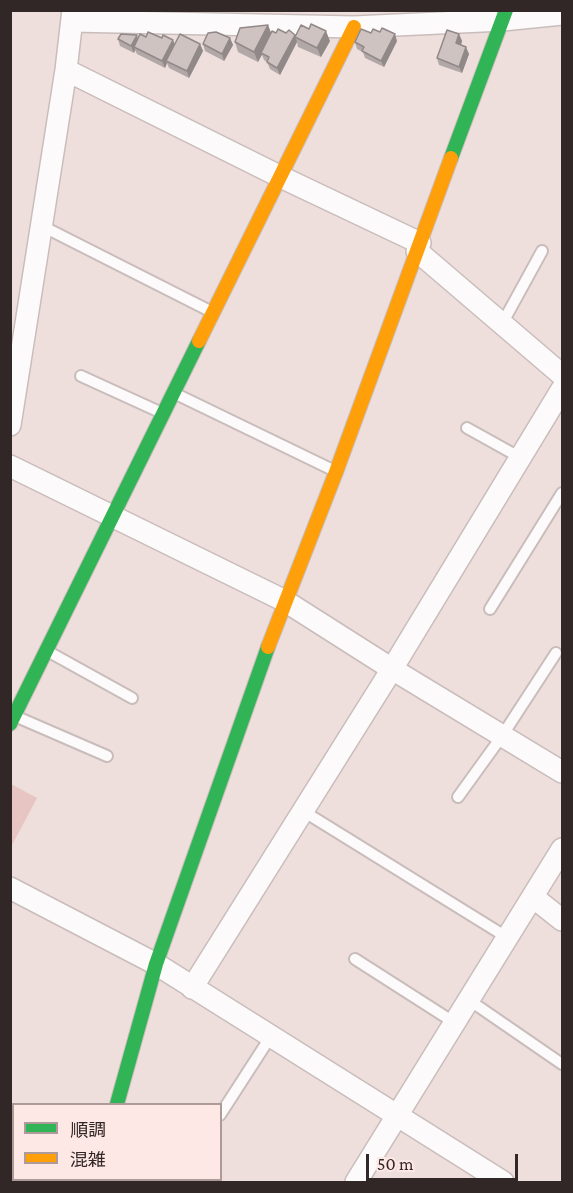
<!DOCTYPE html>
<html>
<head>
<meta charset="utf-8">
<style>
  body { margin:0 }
  #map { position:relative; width:573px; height:1193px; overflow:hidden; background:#eedfdd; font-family:"Crimson Pro","Noto Sans JP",serif }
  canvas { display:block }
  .frame { position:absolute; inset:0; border:12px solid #312726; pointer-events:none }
  .legend { position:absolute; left:12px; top:1103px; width:210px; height:78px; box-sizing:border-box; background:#fee8e5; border:2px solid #ac9b99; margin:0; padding:8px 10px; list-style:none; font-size:18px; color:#312726 }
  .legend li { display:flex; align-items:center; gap:12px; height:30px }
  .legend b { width:30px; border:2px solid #ac9b99 }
  .scale { position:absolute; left:366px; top:1154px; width:152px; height:27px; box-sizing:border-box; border:3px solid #312726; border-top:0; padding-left:8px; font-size:18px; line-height:21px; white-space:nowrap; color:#312726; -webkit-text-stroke:4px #fee8e5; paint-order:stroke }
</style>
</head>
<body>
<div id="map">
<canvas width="573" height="1193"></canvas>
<div class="frame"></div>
<ul class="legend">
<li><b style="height:8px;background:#30b455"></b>順調</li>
<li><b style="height:8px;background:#ff9f0a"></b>混雑</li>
</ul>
<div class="scale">50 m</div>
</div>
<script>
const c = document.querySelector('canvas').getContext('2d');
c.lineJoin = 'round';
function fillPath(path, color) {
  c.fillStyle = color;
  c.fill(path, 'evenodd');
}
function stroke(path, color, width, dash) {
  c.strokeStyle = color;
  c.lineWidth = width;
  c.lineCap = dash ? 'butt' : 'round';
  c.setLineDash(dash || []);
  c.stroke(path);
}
fillPath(new Path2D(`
  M11 784 37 798 11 847Z`), '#e6c5c2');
const lane = new Path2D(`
  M42 226 212 312
  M502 324 542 251
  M81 376 162 413
  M176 394 335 471
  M467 428 521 458
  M490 609 562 493
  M49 652 132 698
  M17 717 107 756
  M458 797 502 736 556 653
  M303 811 508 938
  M355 959 455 1023
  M469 1000 562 1064
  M220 1115 271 1036`);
const street = new Path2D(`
  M73 10 66 70 281 177 420 243
  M72 21 354 27 503 20 562 14
  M417 251 562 375
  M10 425 66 70
  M10 466 285 601 392 669 562 772
  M10 888 156 964 503 1182
  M533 897 562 920
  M192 988 392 669 562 389
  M356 1182 562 849`);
const fast = new Path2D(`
  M451 158 506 10
  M10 724 199 341
  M117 1104 156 964 268 647
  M95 1182 96 1180`);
const slow = new Path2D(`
  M199 341 354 27
  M268 647 336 472 451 158`);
stroke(lane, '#c9bdbc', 14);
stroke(street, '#c9bdbc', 24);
stroke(fast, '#c9bdbc', 16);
stroke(slow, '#c9bdbc', 16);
stroke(lane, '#fcfafa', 10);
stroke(street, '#fcfafa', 21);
stroke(fast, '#30b455', 14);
stroke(slow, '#ff9f0a', 14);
fillPath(new Path2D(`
  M268 25 271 34 286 33 295 35V36L330 41 321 57 298 47 297 42 280 75 270 69 267 62 264 60 262 55 258 62 238 52 235 42Z
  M459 34 462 41 461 45 469 54 462 73 439 65 437 58Z
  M146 37 175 44H200L203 51 189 78 169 68 167 63 165 68 137 54 135 50 134 53 120 46 118 39H138Z
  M230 38 233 45 224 61 205 51 203 44Z
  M397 41 384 67 365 58 363 52 357 49 355 42Z`), '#b2a8a7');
fillPath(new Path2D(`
  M268 25 272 35 258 62 254 52Z
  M326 31 330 41 321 57 317 48Z
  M395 34 397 41 384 67 381 61Z
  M459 34 462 41 459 50 456 43Z
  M137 35 139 42 134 47 135 50 134 53 131 46Z
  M295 35 297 42 280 75 277 68Z
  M230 38 233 45 224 61 222 54Z
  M173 40 176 47 166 61 167 63 165 68 162 61Z
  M200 44 203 51 189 78 187 71Z
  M466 47 469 54 462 73 459 67Z`), '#918888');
const building = new Path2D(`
  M311 24 326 31 317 48 295 37 301 25 309 29Z
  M268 25 254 52 235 42 240 28Z
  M382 28 395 34 381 61 362 51 364 47 355 42 361 29 371 33 373 29 380 32Z
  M278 29 286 33 289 30 295 35 277 68 267 62 269 57 261 53 272 31 276 33Z
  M447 30 459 34 456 43 466 47 459 67 437 58Z
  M148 32 162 38 163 35 173 40 162 61 134 47 140 34 146 37Z
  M216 32 230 38 222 54 203 44 208 33Z
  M121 34 137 35 131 46 118 39Z
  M180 34 200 44 187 71 166 61Z`);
fillPath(building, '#cfc3c2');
stroke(building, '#918888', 1.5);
</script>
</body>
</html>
